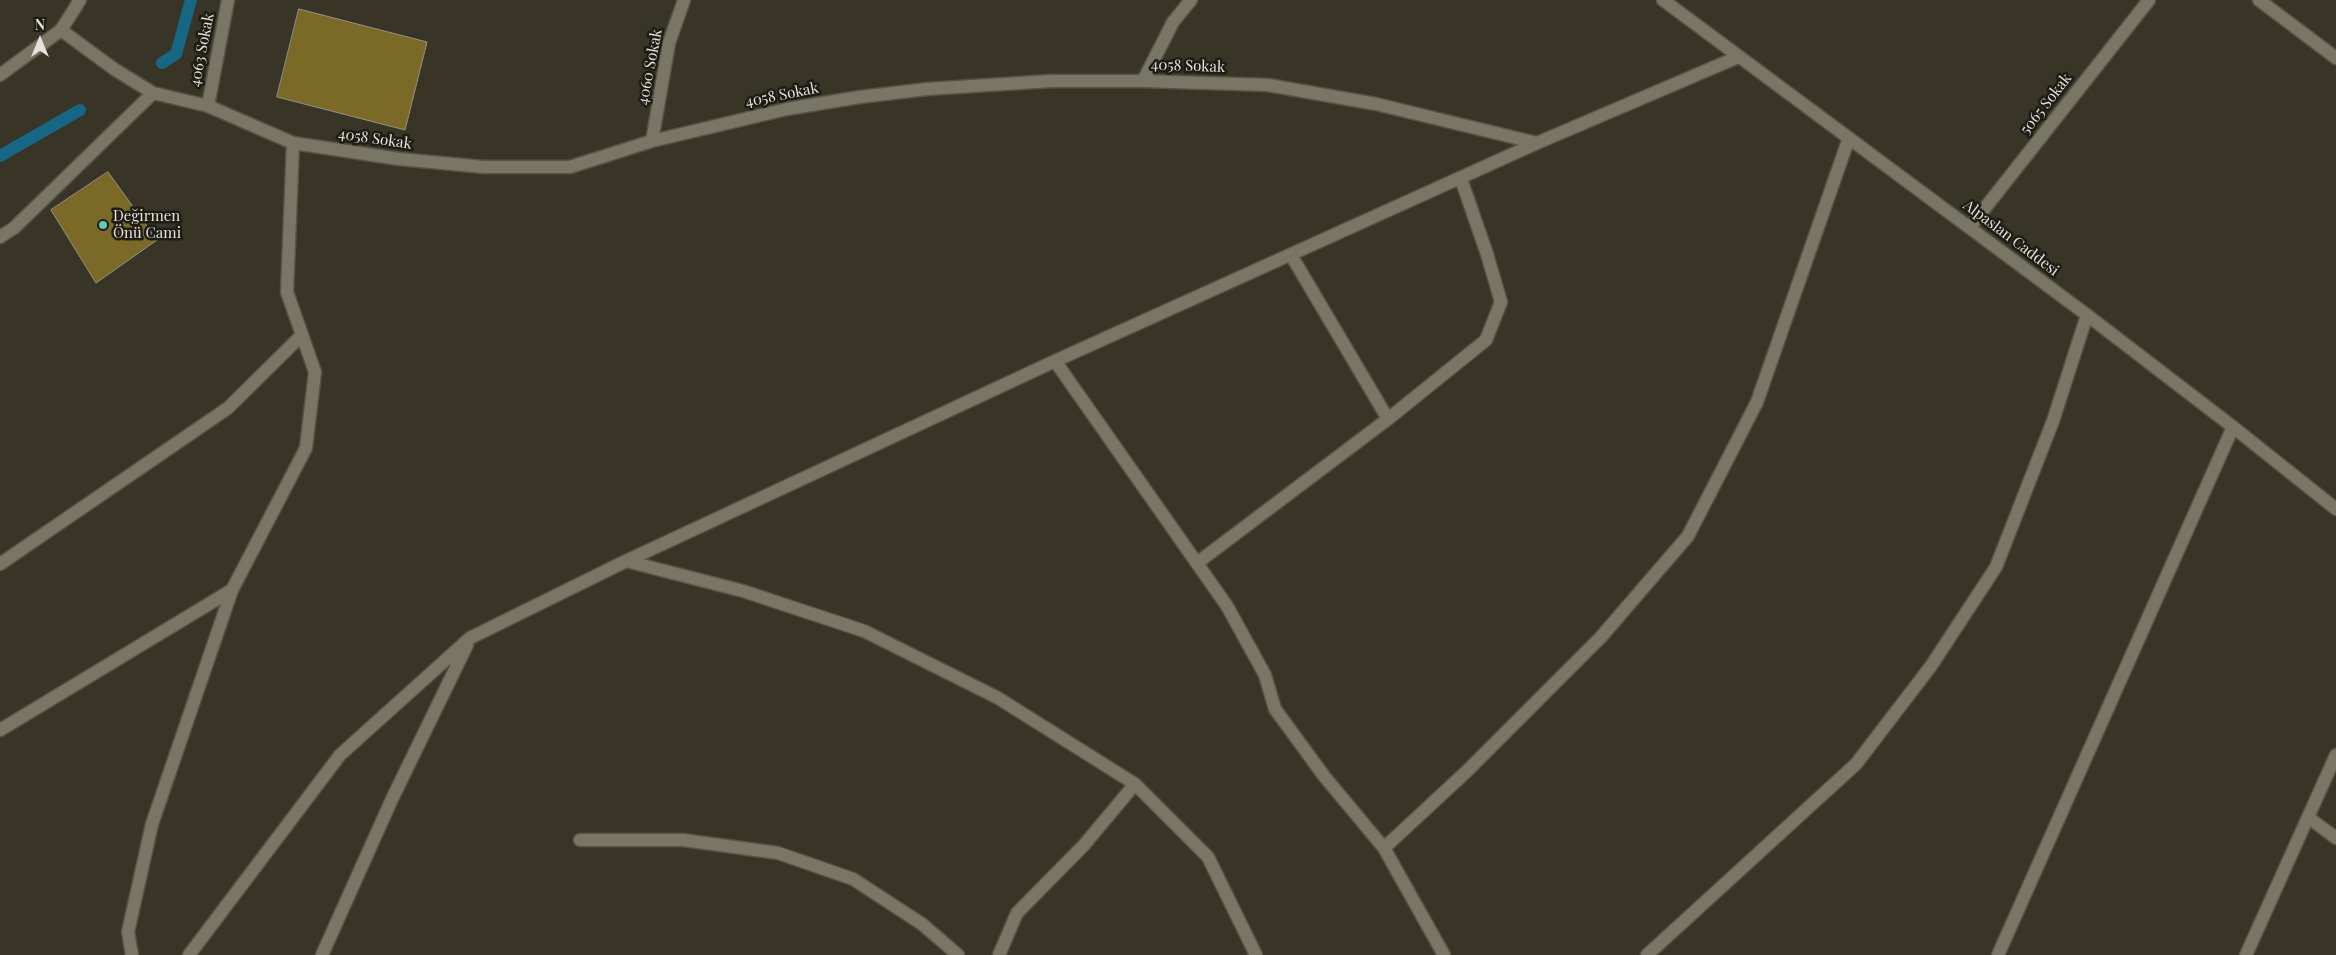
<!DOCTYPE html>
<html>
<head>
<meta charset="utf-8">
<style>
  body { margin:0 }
  #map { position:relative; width:2336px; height:955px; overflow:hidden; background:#383426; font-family:"Playfair Display",serif }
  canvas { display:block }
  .north { position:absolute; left:15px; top:15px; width:50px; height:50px; -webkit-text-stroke:4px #1d1c15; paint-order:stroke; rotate:0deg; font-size:14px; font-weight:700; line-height:20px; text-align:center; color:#e4e2d9 }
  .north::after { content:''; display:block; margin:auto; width:18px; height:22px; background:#e4e2d9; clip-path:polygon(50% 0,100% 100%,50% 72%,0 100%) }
</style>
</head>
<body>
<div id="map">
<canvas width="2336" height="955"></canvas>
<div class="north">N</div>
</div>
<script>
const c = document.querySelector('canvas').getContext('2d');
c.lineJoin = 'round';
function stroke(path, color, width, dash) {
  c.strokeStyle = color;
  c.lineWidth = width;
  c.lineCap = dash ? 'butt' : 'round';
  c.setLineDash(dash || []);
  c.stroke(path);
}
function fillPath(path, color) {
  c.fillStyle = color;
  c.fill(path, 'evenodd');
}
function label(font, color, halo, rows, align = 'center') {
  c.font = font + ' "Playfair Display",serif';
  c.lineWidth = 5;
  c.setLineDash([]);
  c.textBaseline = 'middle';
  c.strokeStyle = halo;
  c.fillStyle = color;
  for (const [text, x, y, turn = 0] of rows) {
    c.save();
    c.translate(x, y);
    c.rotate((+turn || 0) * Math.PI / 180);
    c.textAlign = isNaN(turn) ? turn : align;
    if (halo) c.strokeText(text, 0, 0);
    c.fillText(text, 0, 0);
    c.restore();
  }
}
stroke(new Path2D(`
  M162 63 176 54 191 0
  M0 156 80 110`), '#166786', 12);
const building = new Path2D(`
  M299 9 427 42 405 130 277 97Z
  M108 172 157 240 96 283 51 210Z`);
fillPath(building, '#7a6927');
stroke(building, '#979382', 1);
const minor = new Path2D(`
  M2259 0 2336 58
  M61 30 114 69 153 93 208 106 293 143 399 159 484 167H570L652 141 787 109 860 97 927 89 1051 81H1143L1268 85 1376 104 1537 143
  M1143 81 1173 22 1191 0
  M208 106 228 0
  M652 141 669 43 684 0
  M1970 227 2149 0
  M0 237 14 228 153 93
  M1291 255 1388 419
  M1055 361 1227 606 1265 675 1275 709 1324 776 1384 848 1444 955
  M626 561 743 591 864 631 998 698 1135 784 1208 857 1256 955
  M1197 563 1388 419 1486 340 1501 302 1487 254 1461 179
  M0 564 228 408 302 335
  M0 730 232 590
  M2309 818 2336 838
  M580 840H683L778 853 853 879 922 924 958 955
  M1384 848 1466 772 1601 637 1688 536 1757 402 1849 138
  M132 955 128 932 152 824 232 590 306 448 315 372 287 292 293 143
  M189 955 340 755 470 638 626 561 1055 361 1537 143 1738 57
  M322 955 392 799 467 645
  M999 955 1017 913 1084 845 1135 784
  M1647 955 1856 764 1931 666 1996 567 2053 421 2087 315
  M1998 955 2233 427
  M2246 955 2336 755`);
const tertiary = new Path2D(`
  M1663 0 2087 315 2233 427 2336 509
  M0 75 61 30 80 0`);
stroke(minor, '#565347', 15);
stroke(tertiary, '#565347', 15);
stroke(minor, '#7a7666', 12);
stroke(tertiary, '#7a7666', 12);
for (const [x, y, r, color] of [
  [103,225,5,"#5dceb9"]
]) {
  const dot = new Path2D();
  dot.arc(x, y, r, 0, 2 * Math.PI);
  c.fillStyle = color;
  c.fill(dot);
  stroke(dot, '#1d1c15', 2);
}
label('15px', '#e4e2d9', '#1d1c15', [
  ["4063 Sokak",202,50,-79],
  ["4058 Sokak",1188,66,2],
  ["4060 Sokak",650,67,-79],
  ["4058 Sokak",782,95,-11],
  ["5065 Sokak",2046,104,-52],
  ["4058 Sokak",375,139,8],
  ["Alpaslan Caddesi",2011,238,37]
]);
label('15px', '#e4e2d9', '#1d1c15', [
  ["Değirmen",113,216],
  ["Önü Cami",113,233]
], 'left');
</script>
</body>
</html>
